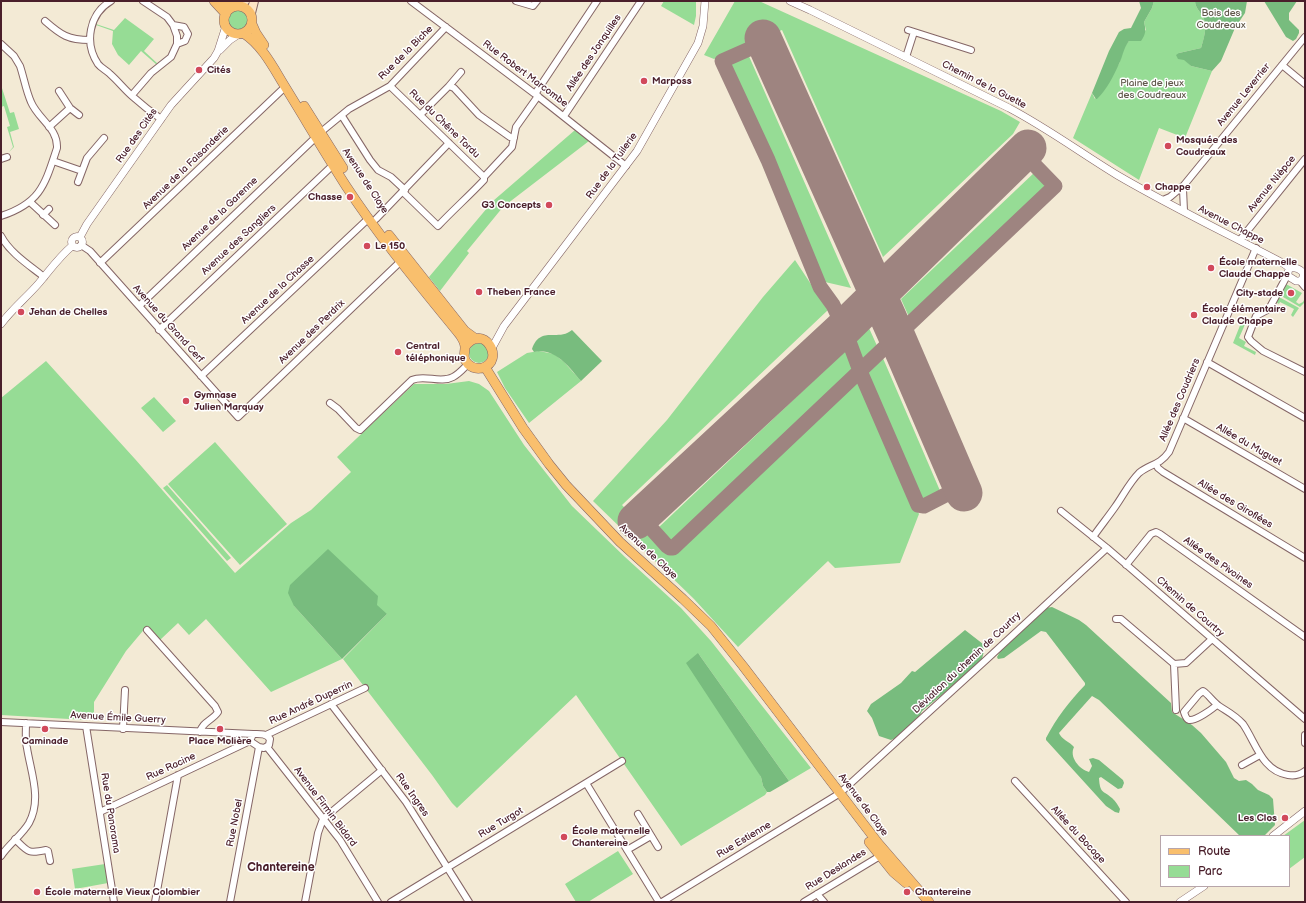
<!DOCTYPE html>
<html>
<head>
<meta charset="utf-8">
<style>
  body { margin:0 }
  #map { position:relative; width:1306px; height:903px; overflow:hidden; background:#f3ead5; font-family:"Balsamiq Sans",sans-serif }
  canvas { display:block }
  .frame { position:absolute; inset:0; border:2px solid #4a1f2b; pointer-events:none }
  .legend { position:absolute; left:1160px; top:835px; width:130px; height:52px; box-sizing:border-box; background:#fff; border:1px solid #b7a5aa; margin:0; padding:5px 7px; list-style:none; font-size:12px; color:#4a1f2b }
  .legend li { display:flex; align-items:center; gap:8px; height:20px }
  .legend b { width:20px; border:1px solid #b7a5aa }
</style>
</head>
<body>
<div id="map">
<canvas width="1306" height="903"></canvas>
<div class="frame"></div>
<ul class="legend">
<li><b style="height:5px;background:#f9bf6d"></b>Route</li>
<li><b style="height:11px;background:#96dc95"></b>Parc</li>
</ul>
</div>
<script>
const c = document.querySelector('canvas').getContext('2d');
c.lineJoin = 'round';
function fillPath(path, color) {
  c.fillStyle = color;
  c.fill(path, 'evenodd');
}
function stroke(path, color, width, dash) {
  c.strokeStyle = color;
  c.lineWidth = width;
  c.lineCap = dash ? 'butt' : 'round';
  c.setLineDash(dash || []);
  c.stroke(path);
}
function label(font, color, halo, rows, align = 'center') {
  c.font = font + ' "Balsamiq Sans",sans-serif';
  c.lineWidth = 3;
  c.setLineDash([]);
  c.textBaseline = 'middle';
  c.strokeStyle = halo;
  c.fillStyle = color;
  for (const [text, x, y, turn = 0] of rows) {
    c.save();
    c.translate(x, y);
    c.rotate((+turn || 0) * Math.PI / 180);
    c.textAlign = isNaN(turn) ? turn : align;
    if (halo) c.strokeText(text, 0, 0);
    c.fillText(text, 0, 0);
    c.restore();
  }
}
fillPath(new Path2D(`
  M664 1H696V16L694 25 661 6Z
  M735 1H759L1001 111 1020 122 1013 134 883 257 782 30 714 59 704 55Z
  M1154 1H1195C1195 8 1201 12 1204 19 1207 29 1204 38 1201 48L1179 53 1191 66 1212 71 1185 138 1159 128 1139 180 1073 138 1092 93 1095 99 1119 64 1124 47 1129 41 1146 30 1144 22 1152 8Z
  M228 21a11 11 0 1 1 22 0a11 11 0 1 1-22 0Z
  M125 18 154 39 144 51 158 64 157 65 141 51 129 65 118 55 112 44 113 31 96 25V24L114 30Z
  M748 54 851 288 825 282 729 64Z
  M1 85 10 113 14 112 19 129 10 132 14 147 9 152 13 147 7 127 10 126 4 106 1 107Z
  M575 130 589 141 503 207 467 251 469 253 440 291 429 277 493 201Z
  M1036 171 1049 186 909 317 901 299Z
  M795 260 828 310 622 505 665 550 669 553 679 550 858 377 919 514 900 563 835 568 828 561 738 647 694 599 593 501 667 420 763 297Z
  M1286 284 1302 293 1296 302 1299 304 1303 302 1305 298V302L1300 307 1278 294Z
  M1279 297 1299 308 1293 317 1291 315 1294 309 1280 302 1279 304 1276 302 1275 304Z
  M1243 318 1247 320 1239 338 1246 342 1244 346 1256 352 1255 355 1233 343Z
  M869 328 878 348 861 364 853 343Z
  M469 353a10 10 0 1 1 20 0a10 10 0 1 1-20 0Z
  M847 349 855 370 672 543 658 528Z
  M539 351 554 354 564 362 581 381 529 423 505 388 497 372 527 353Z
  M882 356 941 493 923 501 865 373Z
  M46 361 135 459 235 573 291 523 311 510 351 472 337 457 414 384H446L469 381 479 384 489 391 524 445 572 506 625 557 681 608 711 641 811 768 789 781 698 653 761 777 763 786 767 792 765 795 681 846 576 695 457 808 452 803 432 775 343 659 387 614 294 606 342 659 271 692 206 619 189 635 178 623 160 640 147 626 126 651 94 702V712L92 717 86 720 1 715V398Z
  M154 397 176 421 163 432 141 408Z
  M215 442 287 524 240 565 168 484Z
  M167 485 231 558 227 561 163 488Z
  M1305 820V857L1289 869V836H1283Z
  M618 851 633 874 588 902H576L565 884Z
  M105 864 108 883 75 889 72 869Z`), '#96dc95');
fillPath(new Path2D(`
  M1139 1H1154L1152 8 1144 22C1146 30 1146 34 1141 41H1129C1123 49 1123 56 1119 64 1113 77 1107 89 1097 99H1096L1092 93 1109 51 1119 32 1124 29 1131 28 1141 8Z
  M1195 1H1247L1245 13 1235 28 1221 61 1212 71 1191 66 1184 60 1178 59 1176 55 1179 53 1201 48C1204 38 1207 28 1204 19 1201 12 1195 8 1195 1Z
  M1264 1H1297L1289 13V20L1299 30V33L1296 39 1293 41 1286 37Z
  M572 330 602 361 581 381C569 367 555 347 534 352L532 349C540 325 558 342 572 330Z
  M328 549 378 596 377 605 387 614 342 659 294 606 288 593 290 585Z
  M1052 607 1079 620 1086 625 1171 703 1172 712 1192 725 1201 733 1226 762 1234 778 1239 781 1246 780 1252 784 1258 790 1269 795 1273 799 1275 825 1264 836H1240L1099 700 1092 696 1059 733C1061 739 1070 742 1074 747 1069 757 1079 769 1089 772L1092 766 1089 759 1093 758 1099 760 1123 780 1124 783 1122 788 1118 789 1101 777 1099 778C1100 794 1103 790 1112 798 1116 802 1118 805 1120 809L1119 813 1115 812 1106 806 1046 740V738C1057 717 1069 702 1085 685V683L1046 632 1041 631 1004 658 998 659 997 657 1001 650 1045 608Z
  M965 630 983 644 984 651 981 663 922 711 915 725 905 734 891 740 879 736 872 718 867 711 871 704 901 683 912 671 915 672Z
  M698 653 789 781 770 792H767L763 786 761 777 686 663Z`), '#78bc7e');
stroke(new Path2D(`
  M765 42 722 61 768 160 820 287 833 305 844 328 860 371 918 505 924 506 961 487
  M640 516 667 546 670 548H673L1055 186 1023 153`), '#9e8480', 15);
stroke(new Path2D(`
  M763 38 897 337 964 493
  M636 521 844 328 1028 148`), '#9e8480', 37);
const minor = new Path2D(`
  M111 1C89 14 84 43 98 64 101 68 106 70 110 74 118 81 124 89 132 96 141 104 151 112 161 119
  M411 1 535 94 626 166
  M516 1 533 6 537 1
  M45 21C61 35 68 40 90 40
  M173 25 184 27 188 34 185 41 177 44
  M908 30 971 50
  M1 44 14 56 20 66C24 78 26 91 31 102 38 119 58 128 57 148 45 184 41 203 1 216
  M906 57 914 32
  M1282 65 1305 84
  M390 86 484 177
  M449 86 461 72
  M59 91 70 108 79 115
  M535 94 597 1
  M132 95 151 73 171 57 177 44V36L173 25 167 17 143 1
  M420 115 449 86 454 88 479 115 510 137 514 138
  M342 116 370 160 378 170 391 177 405 190
  M564 116 641 1
  M49 127 70 108
  M321 132 349 109 390 86 446 27
  M1 159 7 157
  M53 161 82 171
  M78 182 87 158 104 138
  M403 192 438 226C453 210 469 196 484 180V177L512 147 516 127 538 96
  M1163 200 1170 197 1184 185 1305 37
  M30 202 55 225
  M1184 211 1183 189 1184 185
  M43 215 49 209
  M376 219 449 143
  M1 236C10 253 29 265 44 277
  M1240 240 1305 159
  M81 245 90 251 238 417 401 261
  M100 263 285 87
  M1288 274 1269 309 1256 316 1248 337 1251 341 1263 351 1305 372
  M1300 281 1305 287
  M139 306 316 137
  M159 330 333 165
  M1207 362 1305 418
  M201 376 369 218
  M330 403 338 409 356 428 360 430 412 380C425 374 440 384 453 377 459 374 463 369 468 364
  M1183 418 1305 489
  M1156 464 1158 468 1163 472 1305 558
  M1061 511 1107 548 1305 719
  M1093 537C1100 527 1108 517 1115 507 1123 496 1129 483 1139 473 1149 464 1159 466 1169 452L1256 248
  M1126 565 1151 534 1156 532 1160 534 1305 637
  M1116 619H1121L1174 664
  M147 630 215 706 218 712C213 720 202 722 200 732
  M1174 664 1186 663 1212 639
  M1174 664 1176 710
  M331 704 406 802 469 902
  M1217 705C1212 709 1196 721 1189 720 1186 719 1185 715 1184 712L1199 694 1203 691C1209 695 1213 702 1219 706 1228 712 1235 715 1243 724 1256 743 1262 771 1288 775 1294 776 1300 775 1305 771
  M1 722 253 734
  M86 726 114 902
  M123 729 125 690
  M253 734C259 734 266 733 270 739L269 745 264 748 259 747 250 741Z
  M266 735 365 688
  M1305 735V743
  M267 747 340 840 378 902
  M1242 765 1260 755
  M1015 781 1126 902
  M586 783 659 902
  M840 793 987 659 1107 548
  M100 812 250 741
  M638 814 658 847
  M15 839C28 852 28 854 46 850L48 851 50 861
  M627 850 651 836
  M1 856C9 844 22 835 29 823 42 799 31 773 27 748 25 740 26 732 26 723
  M817 894 824 902
  M155 902 178 775
  M230 902 259 747
  M305 902 318 833 323 819 382 770
  M391 902 622 761
  M662 902 837 795
  M804 902 880 856`);
const tertiary = new Path2D(`
  M790 1 810 10 1009 108C1047 128 1081 153 1117 175 1170 206 1226 233 1281 262L1290 268
  M220 50 230 40 239 34
  M71.5 242a5.5 5.5 0 1 1 11 0a5.5 5.5 0 1 1-11 0Z
  M80 237 87 224 171 105 214 58 218 51 226 26
  M1290 268 1288 272V276L1296 281H1300L1305 276
  M1290 268C1295 267 1302 269 1304 275L1303 277
  M1 324C12 309 27 297 39 283 50 270 59 257 72 246
  M492 348 504 326 637 151 698 43 703 26 705 1
  M1273 836 1305 811
  M1180 902 1204 886`);
const secondary = new Path2D(`
  M238 6 245 1
  M251 13 254 1`);
const primary = new Path2D(`
  M214 1 226 14
  M225 1 232 7
  M224 20a14 14 0 1 1 28 0a14 14 0 1 1-28 0Z
  M252 24 256 33 264 45
  M243 33C262 45 273 67 284 85 305 119 325 153 346 186 380 238 421 287 460 335 462 338 465 343 465 347 465 354 462 358 468 364 472 368 477 369 482 368 507 361 483 321 465 347
  M304 106 343 168
  M389 235 465 331 476 339
  M485 367 523 428 549 464 566 485 620 542 683 599 711 626 743 666 878 843 929 902
  M869 842 893 872 906 883`);
stroke(minor, '#856666', 8);
stroke(tertiary, '#856666', 8);
stroke(secondary, '#856666', 10);
stroke(primary, '#856666', 10);
stroke(minor, '#fff', 6);
stroke(tertiary, '#fff', 7);
stroke(secondary, '#fde5c5', 8);
stroke(primary, '#f9bf6d', 9);
for (const [x, y, r, color] of [
  [199,70,4,"#d1495b"],
  [644,81,4,"#d1495b"],
  [1168,146,4,"#d1495b"],
  [1147,187,4,"#d1495b"],
  [350,197,4,"#d1495b"],
  [549,205,4,"#d1495b"],
  [367,246,4,"#d1495b"],
  [1211,268,4,"#d1495b"],
  [479,292,4,"#d1495b"],
  [1291,293,4,"#d1495b"],
  [21,312,4,"#d1495b"],
  [1194,315,4,"#d1495b"],
  [398,352,4,"#d1495b"],
  [186,401,4,"#d1495b"],
  [45,729,4,"#d1495b"],
  [220,729,4,"#d1495b"],
  [1285,818,4,"#d1495b"],
  [564,837,4,"#d1495b"],
  [37,892,4,"#d1495b"],
  [907,892,4,"#d1495b"]
]) {
  const dot = new Path2D();
  dot.arc(x, y, r, 0, 2 * Math.PI);
  c.fillStyle = color;
  c.fill(dot);
  stroke(dot, '#fff', 1.5);
}
label('10px', '#61584b', '#fff', [
  ["Bois des",1221,13],
  ["Coudreaux",1221,25],
  ["Plaine de jeux",1152,83],
  ["des Coudreaux",1152,95]
]);
label('10px', '#4a1f2b', '#fff', [
  ["Rue de la Biche",406,53,-45],
  ["Allée des Jonquilles",594,53,-56],
  ["Rue Robert Marcombe",525,74,37],
  ["Chemin de la Guette",984,85,27],
  ["Avenue Leverrier",1244,95,-51],
  ["Rue du Chêne Tordu",444,124,44],
  ["Rue des Cités",137,136,-55],
  ["Rue de la Tuilerie",612,166,-54],
  ["Avenue de la Faisanderie",186,168,-44],
  ["Avenue de Claye",365,181,57],
  ["Avenue Niépce",1272,184,-51],
  ["Avenue de la Garenne",220,214,-44],
  ["Avenue Chappe",1231,225,27],
  ["Avenue des Sangliers",239,240,-43],
  ["Avenue de la Chasse",278,290,-43],
  ["Avenue du Grand Cerf",168,324,48],
  ["Avenue des Perdrix",312,332,-44],
  ["Allée des Coudriers",1180,400,-67],
  ["Allée du Muguet",1249,445,30],
  ["Allée des Giroflées",1235,504,31],
  ["Avenue de Claye",648,552,43],
  ["Allée des Pivoines",1218,563,35],
  ["Chemin de Courtry",1190,607,41],
  ["Déviation du chemin de Courtry",967,663,-43],
  ["Rue André Duperrin",311,703,-25],
  ["Avenue Émile Guerry",118,718,3],
  ["Rue Racine",171,767,-25],
  ["Rue Ingres",412,795,55],
  ["Avenue de Claye",863,805,53],
  ["Avenue Firmin Bidard",325,807,53],
  ["Rue du Panorama",110,813,81],
  ["Rue Nobel",235,823,-79],
  ["Rue Turgot",501,823,-31],
  ["Allée du Bocage",1078,835,47],
  ["Rue Estienne",744,840,-31],
  ["Rue Deslandes",836,870,-32]
]);
label('bold 10px', '#4a1f2b', '#fff', [
  ["Cités",207,70],
  ["Marposs",652,81],
  ["Mosquée des",1176,140],
  ["Coudreaux",1176,152],
  ["Chappe",1155,187],
  ["Chasse",342,197,"right"],
  ["G3 Concepts",541,205,"right"],
  ["Le 150",375,246],
  ["École maternelle",1219,262],
  ["Claude Chappe",1219,274],
  ["Theben France",487,292],
  ["City-stade",1283,293,"right"],
  ["École élémentaire",1202,309],
  ["Claude Chappe",1202,321],
  ["Jehan de Chelles",29,312],
  ["Central",406,346],
  ["téléphonique",406,358],
  ["Gymnase",194,395],
  ["Julien Marquay",194,407],
  ["Caminade",45,741,"center"],
  ["Place Molière",220,741,"center"],
  ["Les Clos",1277,818,"right"],
  ["École maternelle",572,831],
  ["Chantereine",572,843],
  ["École maternelle Vieux Colombier",45,892],
  ["Chantereine",915,892]
], 'left');
label('bold 12px', '#4a1f2b', '#fff', [
  ["Chantereine",281,868]
]);
</script>
</body>
</html>
